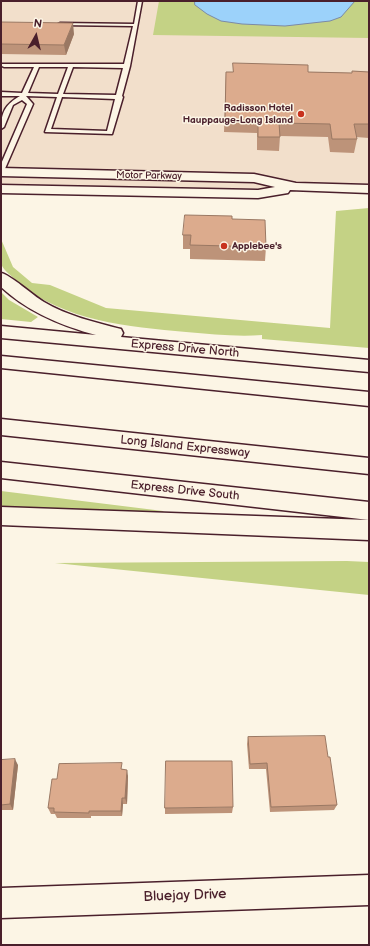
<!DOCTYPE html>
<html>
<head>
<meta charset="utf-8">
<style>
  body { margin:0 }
  #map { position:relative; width:370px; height:946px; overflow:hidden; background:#fcf5e5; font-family:"Balsamiq Sans",sans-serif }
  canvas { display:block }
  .frame { position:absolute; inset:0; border:2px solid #4a1f2b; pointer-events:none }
  .north { position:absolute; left:16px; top:16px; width:40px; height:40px; -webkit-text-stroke:3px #fcf5e5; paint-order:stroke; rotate:8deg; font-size:11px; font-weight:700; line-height:16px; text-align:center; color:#4a1f2b }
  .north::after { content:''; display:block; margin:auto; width:14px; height:18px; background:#4a1f2b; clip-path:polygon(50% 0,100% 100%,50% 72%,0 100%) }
</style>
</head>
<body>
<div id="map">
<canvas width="370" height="946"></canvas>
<div class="frame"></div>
<div class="north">N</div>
</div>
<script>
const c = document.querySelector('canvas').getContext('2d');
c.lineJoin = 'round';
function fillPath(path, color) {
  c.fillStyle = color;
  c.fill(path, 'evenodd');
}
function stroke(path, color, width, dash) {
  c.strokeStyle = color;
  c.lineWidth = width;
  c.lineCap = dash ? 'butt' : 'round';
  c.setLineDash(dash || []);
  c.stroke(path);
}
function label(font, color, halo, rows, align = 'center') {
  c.font = font + ' "Balsamiq Sans",sans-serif';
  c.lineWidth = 3;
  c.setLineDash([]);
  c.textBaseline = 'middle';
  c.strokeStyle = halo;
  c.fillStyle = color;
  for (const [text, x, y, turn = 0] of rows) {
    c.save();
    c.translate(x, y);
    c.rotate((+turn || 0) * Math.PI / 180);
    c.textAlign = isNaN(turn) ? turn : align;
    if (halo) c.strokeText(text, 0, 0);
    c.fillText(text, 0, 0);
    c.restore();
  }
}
fillPath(new Path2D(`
  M1 1H369V191L296 187 157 192 1 188Z`), '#f2dfcb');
fillPath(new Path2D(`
  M159 1H368L369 38 153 35Z
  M369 208V348L262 339V335C236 337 212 334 186 332 129 327 63 321 18 282 12 276 4 271 1 264 0 257 1 246 1 239L13 267 32 283 50 285 106 308 330 328 336 211Z
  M1 292 9 300 38 317 31 322 1 319Z
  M1 491 163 511 166 515 1 509Z
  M369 562V595L55 563 347 561Z`), '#c4d285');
const water = new Path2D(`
  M195 1H355L341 17 330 21 285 26 242 24 221 21 207 14 195 5Z`);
fillPath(water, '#9cd2fa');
stroke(water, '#7b8aa7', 1);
const service = new Path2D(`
  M138 1H142L130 66 122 96 123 97 112 134 45 132 57 97 26 96 33 104 4 171 1 173V164L27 104 22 100 13 105 4 127 1 129C1 112 6 104 20 96H1V92L22 93 34 67H4L2 66V64H124L133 26 60 25 58 24 60 23 134 24ZM39 67H68L58 94 28 93ZM73 67 123 68 116 95 63 94ZM62 97 115 99 107 131 51 129Z`);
const minor = new Path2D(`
  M369 875V905L1 918V888Z`);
const secondary = new Path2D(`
  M1 168 254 174 296 183 369 185V193L290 190 288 193 258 198 1 193V185L258 190 275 187 254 182 1 176Z`);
const trunk = new Path2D(`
  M1 273C11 275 32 295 44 302 68 316 94 322 121 329L123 333 121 337 369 360V372L1 338V326L96 335C62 326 28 312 1 287Z
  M1 462 369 502V520L1 478Z
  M1 507 369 520V540L1 525Z`);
const motorway = new Path2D(`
  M1 356 369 392V406L1 368Z
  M1 419 369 458V474L1 435Z`);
stroke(service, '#4a1f2b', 3);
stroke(minor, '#4a1f2b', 3);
stroke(secondary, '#4a1f2b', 3);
stroke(trunk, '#4a1f2b', 3);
stroke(motorway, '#4a1f2b', 3);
fillPath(service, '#fcf5e5');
fillPath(minor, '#fcf5e5');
fillPath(secondary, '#fcf5e5');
fillPath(trunk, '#fcf5e5');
fillPath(motorway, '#fcf5e5');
fillPath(new Path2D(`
  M1 22 74 34 66 55 1 54Z
  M352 71 369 72V138L356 137 357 139 354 153 330 152 328 137 280 136 279 151 257 150V133L224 132 226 72H308L352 73Z
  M232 219 266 247 265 261 190 259V249H183V235Z
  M248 737 328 757 337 805 334 810 270 812 266 769H249L247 744Z
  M1 760 18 765 13 810H1Z
  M123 769 128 776 127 804H123L122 816H91V818H57L55 814H51L48 808 57 779Z
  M233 807 232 813 165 814V808Z`), '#bd9379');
fillPath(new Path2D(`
  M73 23 74 34 66 55 64 45Z
  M15 759 18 765 13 810 10 804Z
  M127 770 128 776 127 804 125 798Z
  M122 798 123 804 122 816 121 811Z`), '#9a7863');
const building = new Path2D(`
  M1 22 73 23 64 45 1 44Z
  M233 63 308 65V72L352 73V71L369 72V124H354L357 139H332L330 124 279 123 280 137H258V120L225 119 226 72H233Z
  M185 215 232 216V219L265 220 266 247 190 245 191 235H183Z
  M325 736 328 757H330L337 805 271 807 267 763 250 764 248 737Z
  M15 759 10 804 1 805V760Z
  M166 761H232L233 807 165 808Z
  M122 763 121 769 127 770 125 798H122L121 811H89V813L54 812V808H48L52 779H57L59 764Z`);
fillPath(building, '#dcab8d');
stroke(building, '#9a7863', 1);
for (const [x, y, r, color] of [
  [301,114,4,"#c8321e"],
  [224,246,4,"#c8321e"]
]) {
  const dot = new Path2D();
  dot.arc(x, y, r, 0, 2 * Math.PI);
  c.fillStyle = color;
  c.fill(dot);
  stroke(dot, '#fcf5e5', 1.5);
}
label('bold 10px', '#4a1f2b', '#fcf5e5', [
  ["Radisson Hotel",293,108],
  ["Hauppauge-Long Island",293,120],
  ["Applebee's",232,246,"left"]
], 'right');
label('10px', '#4a1f2b', '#fcf5e5', [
  ["Motor Parkway",149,176,1]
]);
label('12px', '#4a1f2b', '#fcf5e5', [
  ["Express Drive North",185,349,5],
  ["Long Island Expressway",185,447,6],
  ["Express Drive South",185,491,6]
]);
label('14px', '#4a1f2b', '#fcf5e5', [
  ["Bluejay Drive",185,896,-2]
]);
</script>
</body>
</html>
